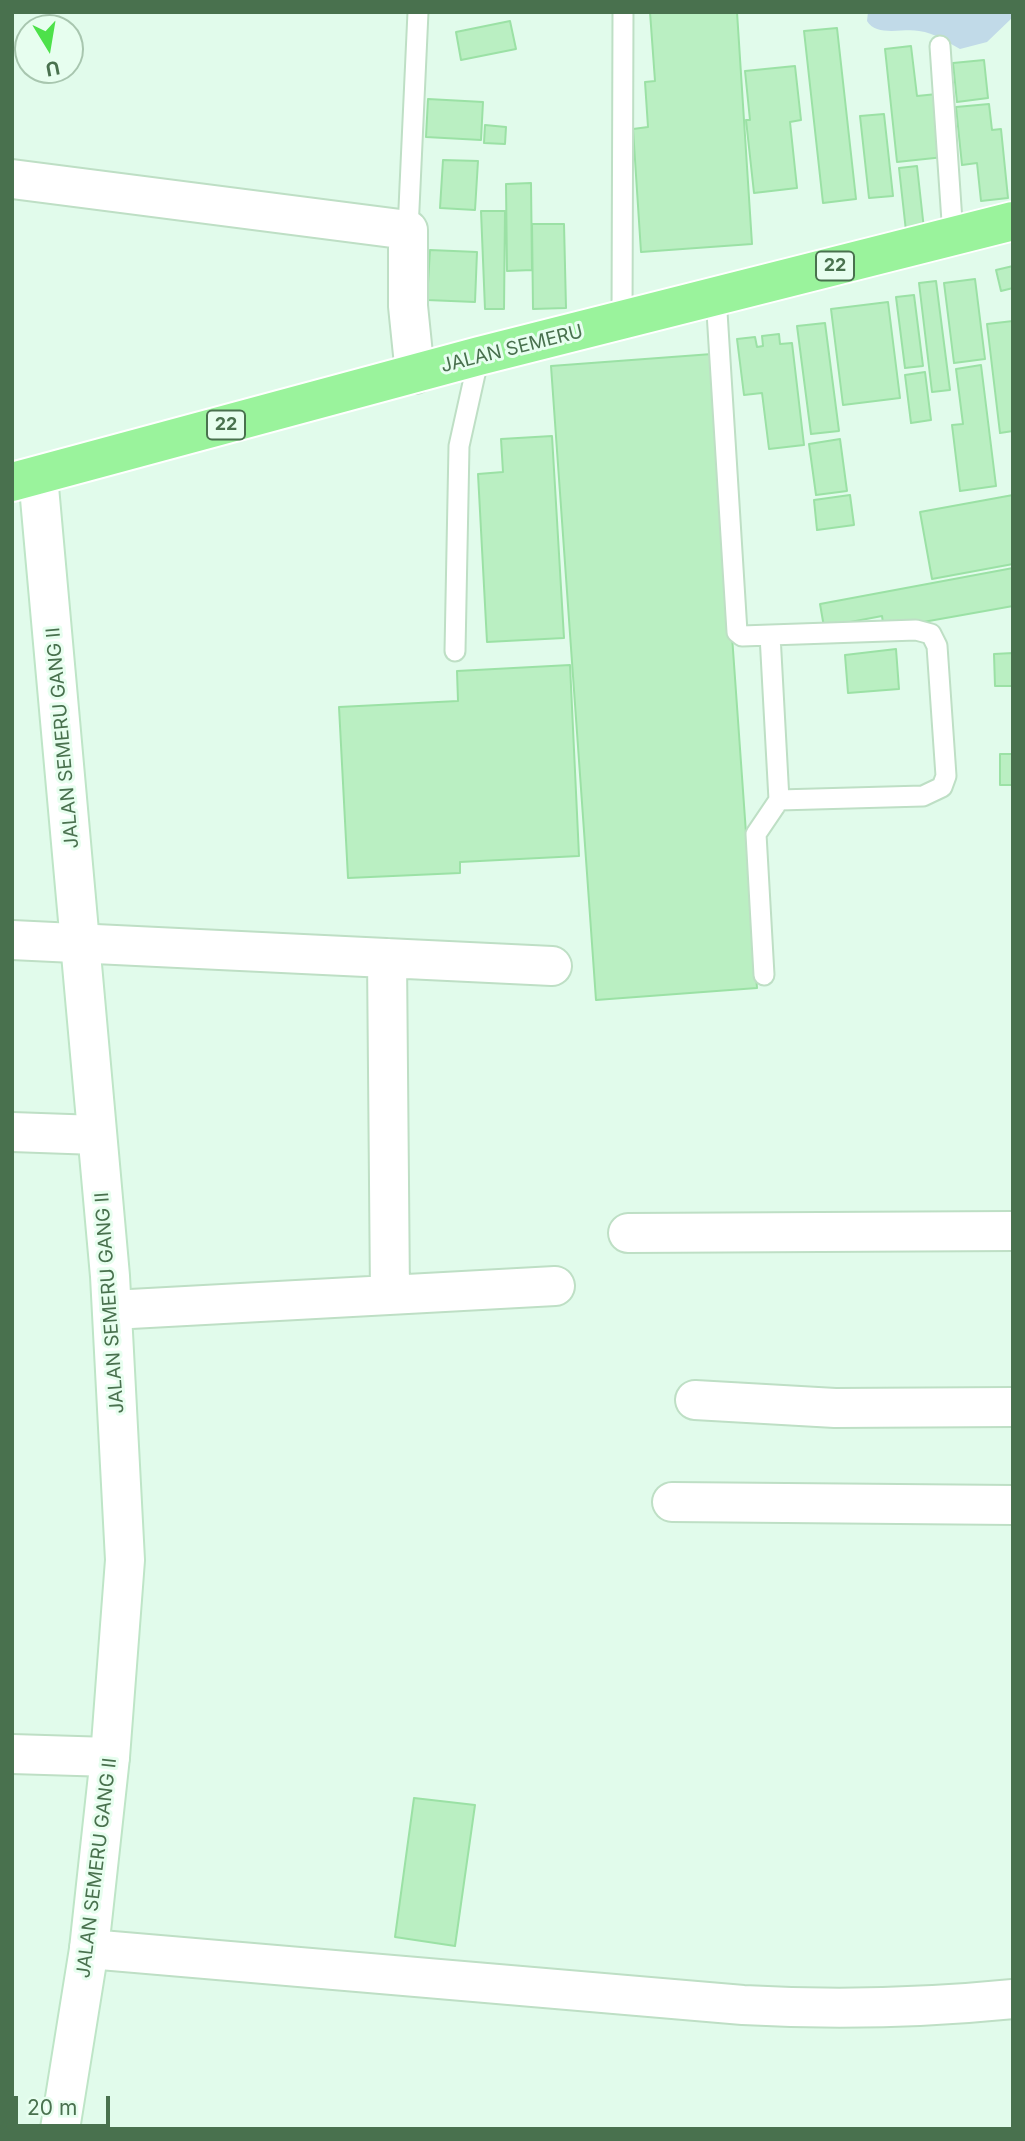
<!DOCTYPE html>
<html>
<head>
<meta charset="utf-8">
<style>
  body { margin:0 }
  #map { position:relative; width:1025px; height:2141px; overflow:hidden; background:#e1fbeb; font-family:Inter,sans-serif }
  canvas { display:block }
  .frame { position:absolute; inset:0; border:14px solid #49714e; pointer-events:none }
  .north { position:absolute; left:14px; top:14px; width:70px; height:70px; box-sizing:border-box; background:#e7feef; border:2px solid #a8c6af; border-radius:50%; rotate:169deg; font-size:19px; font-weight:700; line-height:28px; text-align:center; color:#49714e }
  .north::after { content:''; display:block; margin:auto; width:24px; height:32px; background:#4de14a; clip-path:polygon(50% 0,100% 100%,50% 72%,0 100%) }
  .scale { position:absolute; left:14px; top:2096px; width:96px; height:32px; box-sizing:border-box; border:4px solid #49714e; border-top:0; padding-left:9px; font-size:21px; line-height:24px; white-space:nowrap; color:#49714e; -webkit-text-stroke:5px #e7feef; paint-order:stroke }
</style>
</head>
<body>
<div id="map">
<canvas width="1025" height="2141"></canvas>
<div class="frame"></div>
<div class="north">U</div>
<div class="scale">20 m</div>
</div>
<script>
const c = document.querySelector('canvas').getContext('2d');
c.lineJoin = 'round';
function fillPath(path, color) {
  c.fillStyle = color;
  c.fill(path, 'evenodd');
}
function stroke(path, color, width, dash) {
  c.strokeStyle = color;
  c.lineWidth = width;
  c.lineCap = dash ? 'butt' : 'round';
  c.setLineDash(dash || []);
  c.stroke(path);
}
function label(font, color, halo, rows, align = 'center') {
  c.font = font + ' Inter,sans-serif';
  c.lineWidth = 6;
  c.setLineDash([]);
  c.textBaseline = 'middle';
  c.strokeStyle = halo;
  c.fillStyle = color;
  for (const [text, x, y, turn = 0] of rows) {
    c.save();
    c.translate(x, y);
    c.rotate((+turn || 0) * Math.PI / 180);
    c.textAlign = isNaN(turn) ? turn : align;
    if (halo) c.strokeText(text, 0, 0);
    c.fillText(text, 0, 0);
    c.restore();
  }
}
fillPath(new Path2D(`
  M868 12H1013V17L987 42 960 49C947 42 935 33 919 31 903 28 876 37 867 21Z`), '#c1dae8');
const building = new Path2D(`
  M650 12H737L752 244 641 252 633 129 648 127 645 82 655 81Z
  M510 21 516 49 461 60 456 32Z
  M837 28 856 199 823 203 804 31Z
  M911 46 917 96 937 94 944 157 897 162 885 49Z
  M984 60 988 98 957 102 953 63Z
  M795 66 801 120 790 122 797 188 754 193 746 120H750L745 71Z
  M428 99 483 102 481 140 426 137Z
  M989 104 992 130 1001 129 1008 198 981 201 977 163 962 165 956 107Z
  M884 114 893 196 869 198 860 116Z
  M485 125 506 127 505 144 484 143Z
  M443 160 478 161 475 210 440 208Z
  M917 166 924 229 906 231 899 168Z
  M531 183 532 270 507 271 506 184Z
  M481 211H505L504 309H485Z
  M532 224H564L566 308 533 309Z
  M430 250 477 252 475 302 427 300Z
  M1013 266V288L1001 291 996 270Z
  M975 279 985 359 954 363 944 283Z
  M936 281 950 390 932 392 919 283Z
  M914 295 923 366 905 368 896 297Z
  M888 302 900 398 843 405 831 309Z
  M1013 321V431L1000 433 987 324Z
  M825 323 839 431 811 434 797 326Z
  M779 334 780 344 792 343 804 445 769 449 762 393 744 395 737 339 755 337 757 347 763 346 762 336Z
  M712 354 757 988 596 1000 551 366Z
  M981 365 996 486 960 491 952 425 963 424 956 369Z
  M925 372 931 420 911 423 905 375Z
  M552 436 564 638 487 642 478 474 503 472 501 439Z
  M840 439 847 491 816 495 809 444Z
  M850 495 854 525 817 530 814 500Z
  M1013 495V564L932 579 920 512Z
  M1013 568V606L884 629 882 616 824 627 820 604Z
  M896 649 899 689 848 693 845 655Z
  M1013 653V686H995L994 654Z
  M570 665 579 856 460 862V873L348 878 339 707 458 701 457 671Z
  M1000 754H1013V785H1000Z
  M414 1798 475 1805 455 1946 395 1937Z`);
fillPath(building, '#baefc2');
stroke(building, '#9be1a5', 2);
const lane = new Path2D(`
  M940 46 953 236
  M408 230 418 12
  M716 296 737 632 742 636 770 635 779 800 756 834 764 975
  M622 321 623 12
  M770 635 916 630 931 634 937 646 946 776 942 787 923 796 779 800
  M455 651 459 446 479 356`);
const street = new Path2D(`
  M12 179 408 230V306L415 374
  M12 940 552 966
  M387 958 390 1295
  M12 1132 97 1135
  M628 1233 1013 1231
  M112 1310 555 1286
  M695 1400 835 1408 1013 1407
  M672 1502 1013 1505
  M12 1754 110 1757
  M89 1949 743 2005C833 2010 923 2008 1013 1999`);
const secondary = new Path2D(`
  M38 476 110 1276 125 1560 110 1757 89 1949 60 2129`);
const highway = new Path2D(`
  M12 482 479 356 1013 221`);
stroke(lane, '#bedfc5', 23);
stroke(street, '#bedfc5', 42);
stroke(secondary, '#bee5c7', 42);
stroke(highway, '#fff', 42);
stroke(lane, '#fff', 19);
stroke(street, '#fff', 38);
stroke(secondary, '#fff', 38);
stroke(highway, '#9af39c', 38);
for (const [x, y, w] of [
  [835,266,38],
  [226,425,38]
]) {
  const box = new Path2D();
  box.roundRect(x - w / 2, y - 14.5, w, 29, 5);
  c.fillStyle = '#e7feef';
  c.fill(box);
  stroke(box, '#49714e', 2);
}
label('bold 18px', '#49714e', null, [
  ["22",835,266],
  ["22",226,425]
]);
label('19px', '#49714e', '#e7feef', [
  ["JALAN SEMERU",512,349,-14],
  ["JALAN SEMERU GANG II",63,738,-95],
  ["JALAN SEMERU GANG II",110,1303,-94],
  ["JALAN SEMERU GANG II",97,1868,-83]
]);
</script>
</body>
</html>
